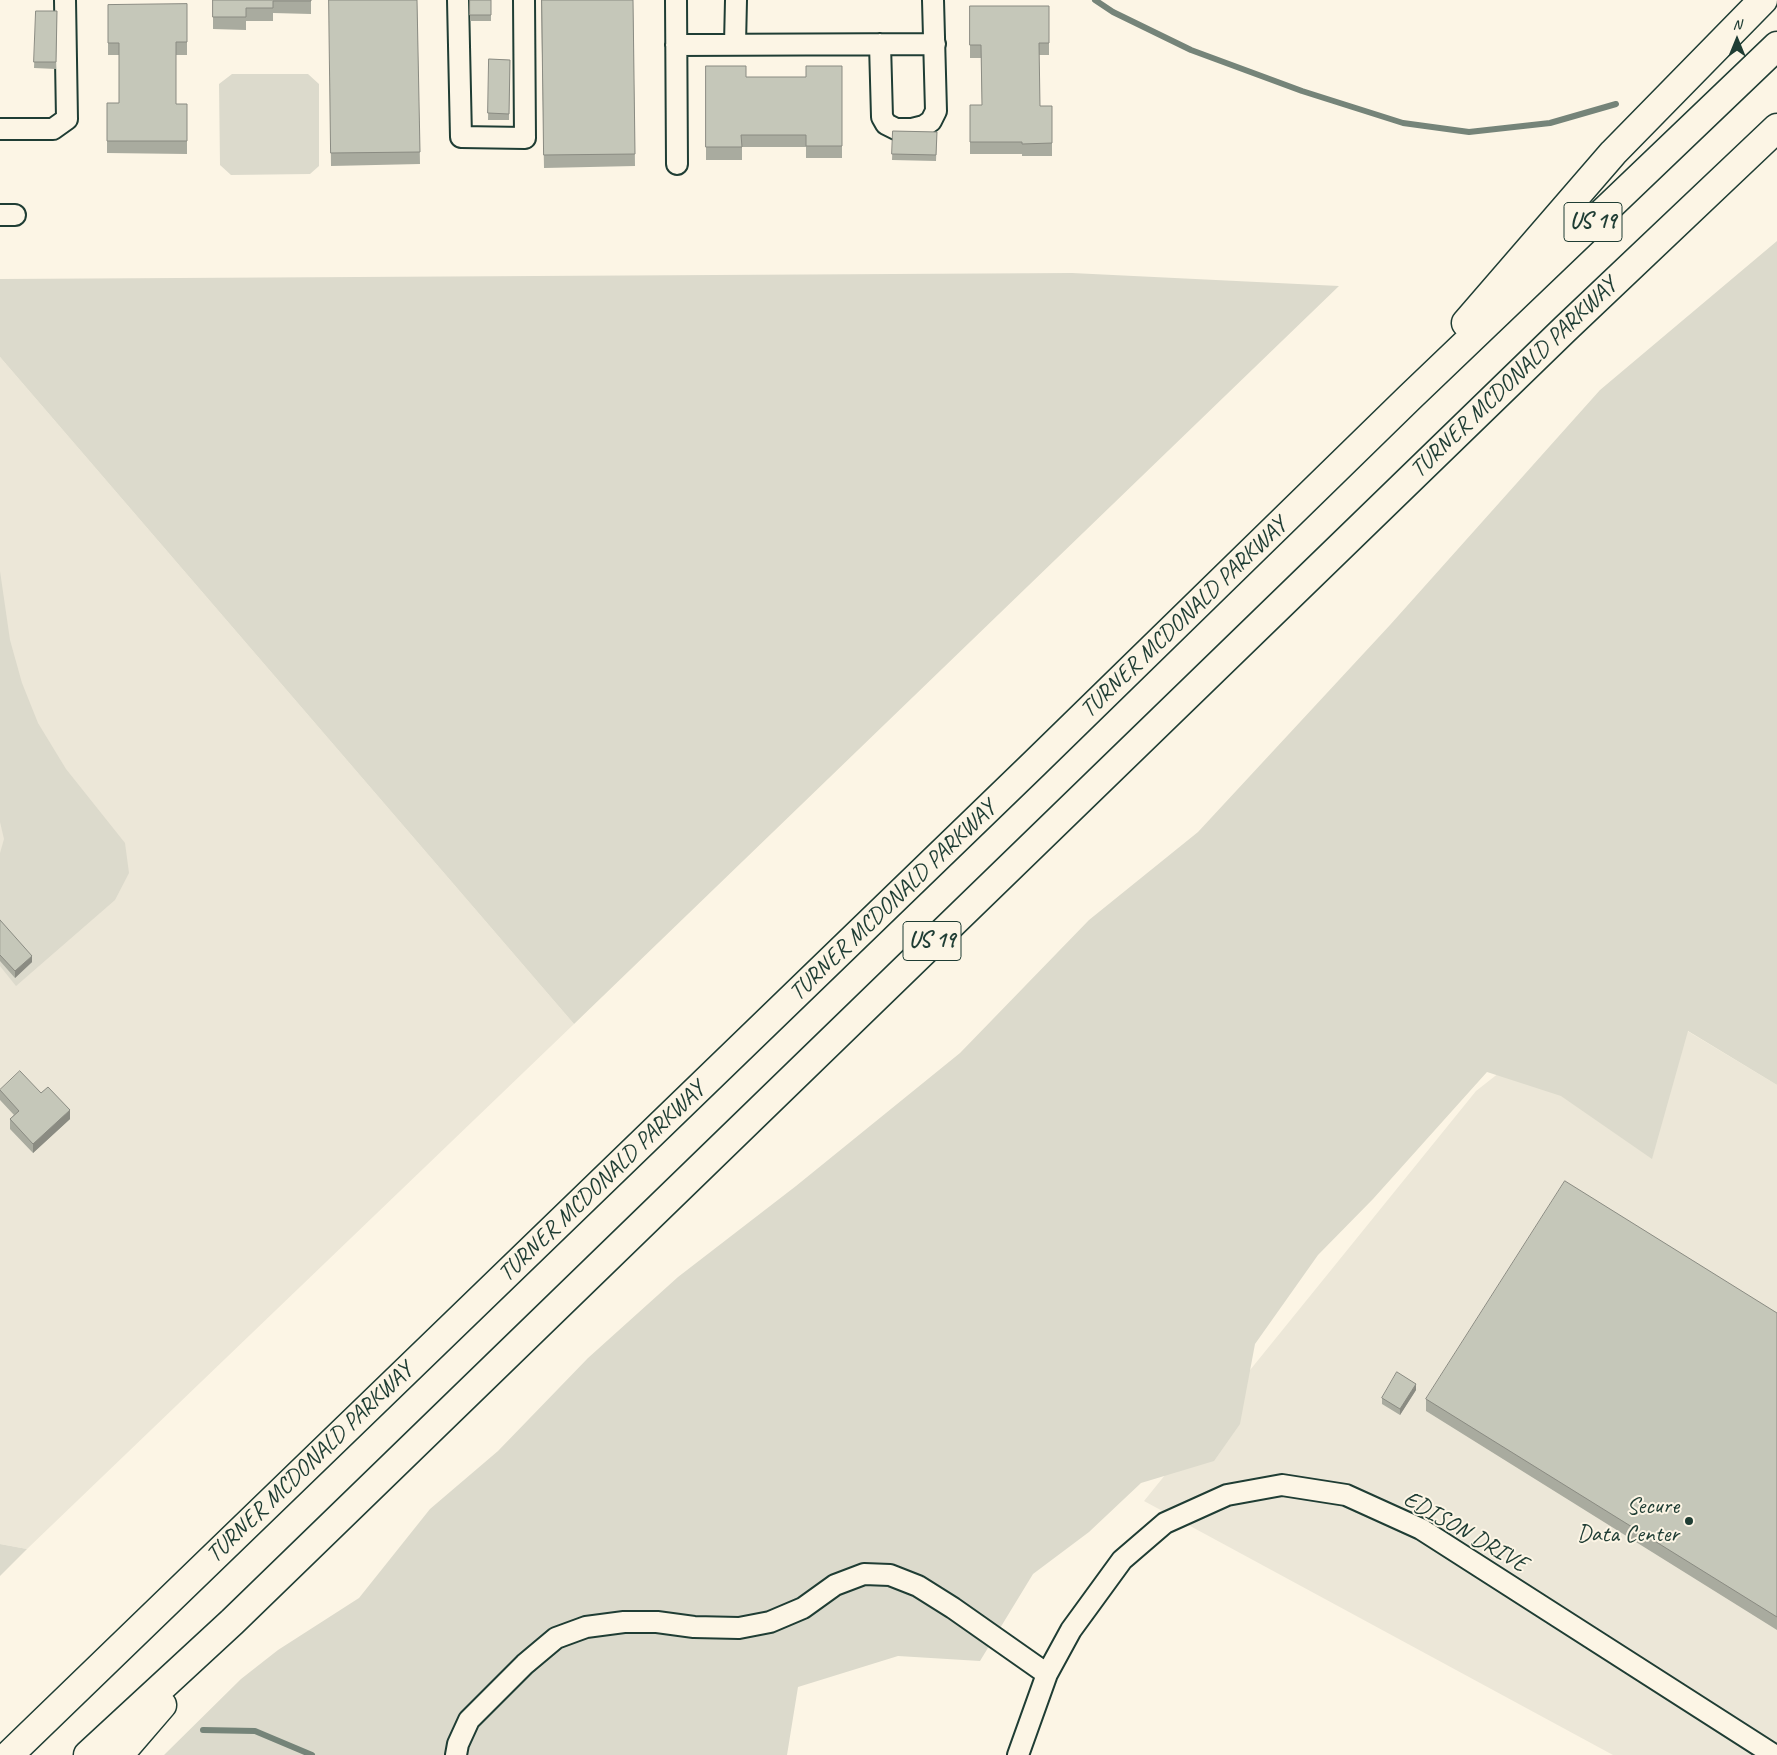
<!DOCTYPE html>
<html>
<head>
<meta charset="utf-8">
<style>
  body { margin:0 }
  #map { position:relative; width:1777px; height:1755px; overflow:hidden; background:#fcf5e5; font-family:Caveat,sans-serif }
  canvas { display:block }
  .north { position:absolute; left:1712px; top:15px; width:50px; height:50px; -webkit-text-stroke:4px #fcf5e5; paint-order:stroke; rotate:0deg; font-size:14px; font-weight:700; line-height:20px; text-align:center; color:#1f3d34 }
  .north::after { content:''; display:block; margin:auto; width:18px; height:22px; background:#1f3d34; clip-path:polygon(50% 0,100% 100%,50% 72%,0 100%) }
</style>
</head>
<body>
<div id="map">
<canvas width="1777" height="1755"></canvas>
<div class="north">N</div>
</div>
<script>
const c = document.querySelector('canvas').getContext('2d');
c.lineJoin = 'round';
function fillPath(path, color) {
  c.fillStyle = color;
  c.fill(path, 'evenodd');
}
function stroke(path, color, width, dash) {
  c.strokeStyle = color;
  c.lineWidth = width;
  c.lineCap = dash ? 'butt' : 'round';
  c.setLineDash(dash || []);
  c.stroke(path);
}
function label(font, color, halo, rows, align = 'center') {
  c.font = font + ' Caveat,sans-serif';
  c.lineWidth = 4;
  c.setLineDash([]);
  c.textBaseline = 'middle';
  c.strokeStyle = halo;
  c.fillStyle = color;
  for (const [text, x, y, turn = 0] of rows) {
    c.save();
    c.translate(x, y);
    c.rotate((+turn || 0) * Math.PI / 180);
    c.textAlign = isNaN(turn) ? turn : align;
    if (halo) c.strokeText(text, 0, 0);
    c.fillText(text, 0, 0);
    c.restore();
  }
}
fillPath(new Path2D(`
  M0 357 574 1024 27 1549 0 1544Z
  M1611 985 1777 1085V1755H1613L1144 1501 1476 1091Z`), '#ece7d8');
fillPath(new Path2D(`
  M232 74H308L319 84V166L310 174 231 175 220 165 219 84Z
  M1777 241V1085L1688 1031 1652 1159 1561 1096 1487 1072 1373 1199 1318 1255 1255 1344 1240 1424 1214 1461 1141 1483 1089 1532 1033 1574 980 1661 898 1656 798 1687 787 1755H164L241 1679 278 1650 359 1598 430 1509 498 1451 588 1358 678 1277 796 1186 960 1053 1089 920 1198 832 1390 625 1600 390Z
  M1072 273 1339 286 574 1024 0 357V279Z
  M0 571 10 640 22 683 38 723 66 769 125 843 129 873 115 900 16 986 0 966V853L4 839 0 822Z
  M0 1544 27 1549 0 1576Z`), '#dcdacc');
stroke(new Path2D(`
  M1095 0 1113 12 1191 50 1302 91 1403 123 1469 132 1550 123 1616 104
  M203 1730 255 1731 312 1755`), '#758479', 6);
const minor = new Path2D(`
  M458 0 461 137 525 138 524 0
  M676 0 677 164
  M735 44 736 0
  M880 44 882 117 886 124 896 129H912L924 126 931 121 936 111 933 0
  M676 45 935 44
  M0 129H53L67 119 65 0
  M0 215H15
  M456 1755 458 1744 469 1720 525 1664 556 1638 586 1627 624 1622H657L694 1627 739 1628 770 1622 803 1608 835 1585 864 1574 890 1575 918 1586 953 1608 1047 1674
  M1018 1755 1047 1674 1071 1630 1122 1560 1165 1523 1227 1495 1282 1485 1346 1495 1421 1529 1774 1755`);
const highway = new Path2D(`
  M1466 323 1613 153 1763 0
  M9 1755 1033 765 1409 398 1777 46
  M88 1755 232 1622 1565 329 1777 128
  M119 1755 162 1705`);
stroke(minor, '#1f3d34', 24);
stroke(highway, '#1f3d34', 31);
stroke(minor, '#fcf5e5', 20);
stroke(highway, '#fcf5e5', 28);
fillPath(new Path2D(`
  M213 0H311V14L273 13V21H246V30L213 29Z
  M329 0H417L420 164 331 166Z
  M470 0H491V21H470Z
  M541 0H633L635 166 544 168Z
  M187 4V55H176V104H187V154L107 153V103H119V55H108V5Z
  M970 6H1049V55H1039L1040 106H1052V156H1022V154H970V105H982L981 58H970Z
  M36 11H57L56 69 34 68Z
  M489 59 510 60 509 120H488Z
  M706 66 746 77H806L842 66V158H806V147H742V160H706Z
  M893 131 937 132 936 161 892 160Z
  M0 920 32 962 15 978 0 961Z
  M0 1090 41 1093 70 1119 33 1153 10 1129V1119L14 1115 0 1100Z
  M1777 1313V1630L1426 1411V1399Z
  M1416 1390 1400 1415 1382 1404V1398Z`), '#a9ab9f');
fillPath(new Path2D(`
  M32 956V962L15 978V971Z
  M70 1110V1119L33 1153V1144Z
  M1416 1384V1390L1400 1415V1409Z`), '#8a8b82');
const building = new Path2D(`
  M213 0H311V1H273V8H246V17H213Z
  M329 0H417L420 152 331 153Z
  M470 0H491V15H470Z
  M542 0H633L635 154 544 155Z
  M187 4V42H176V104H187V141H107V103H119V43H108V5Z
  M970 6H1049V43H1039L1040 106H1052V143L1022 144V142H970V105H982L981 45H970Z
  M36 11H57L56 62H34Z
  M489 59 510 60 509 114 488 113Z
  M706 66H746V77H806V66H842V146H806V135H741L742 147H706Z
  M893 131 937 132 936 155 892 154Z
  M0 920 32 956 15 971 0 955Z
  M20 1071 41 1093 48 1087 70 1110 33 1144 10 1119 19 1111 0 1090Z
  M1565 1181 1777 1313V1617L1426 1399Z
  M1397 1372 1416 1384 1400 1409 1382 1398Z`);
fillPath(building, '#c5c7b9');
stroke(building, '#8a8b82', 1);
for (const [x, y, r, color] of [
  [1689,1521,5,"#1f3d34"]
]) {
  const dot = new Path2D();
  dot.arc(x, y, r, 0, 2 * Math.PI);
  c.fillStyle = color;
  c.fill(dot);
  stroke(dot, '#fcf5e5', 2);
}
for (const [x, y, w] of [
  [1593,222,58],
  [932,941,58]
]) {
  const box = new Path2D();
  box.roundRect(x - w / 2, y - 19.5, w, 39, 4);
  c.fillStyle = '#fcf5e5';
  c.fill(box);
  stroke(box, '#1f3d34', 1);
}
label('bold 22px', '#1f3d34', null, [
  ["US 19",1593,222],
  ["US 19",932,941]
]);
label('24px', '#1f3d34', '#fcf5e5', [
  ["TURNER MCDONALD PARKWAY",1514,378,-44],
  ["TURNER MCDONALD PARKWAY",1184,618,-44],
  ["TURNER MCDONALD PARKWAY",893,901,-44],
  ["TURNER MCDONALD PARKWAY",602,1182,-44],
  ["TURNER MCDONALD PARKWAY",310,1463,-44],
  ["EDISON DRIVE",1465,1532,30]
]);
label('24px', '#1f3d34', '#fcf5e5', [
  ["Secure",1679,1507],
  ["Data Center",1679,1535]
], 'right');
</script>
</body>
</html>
